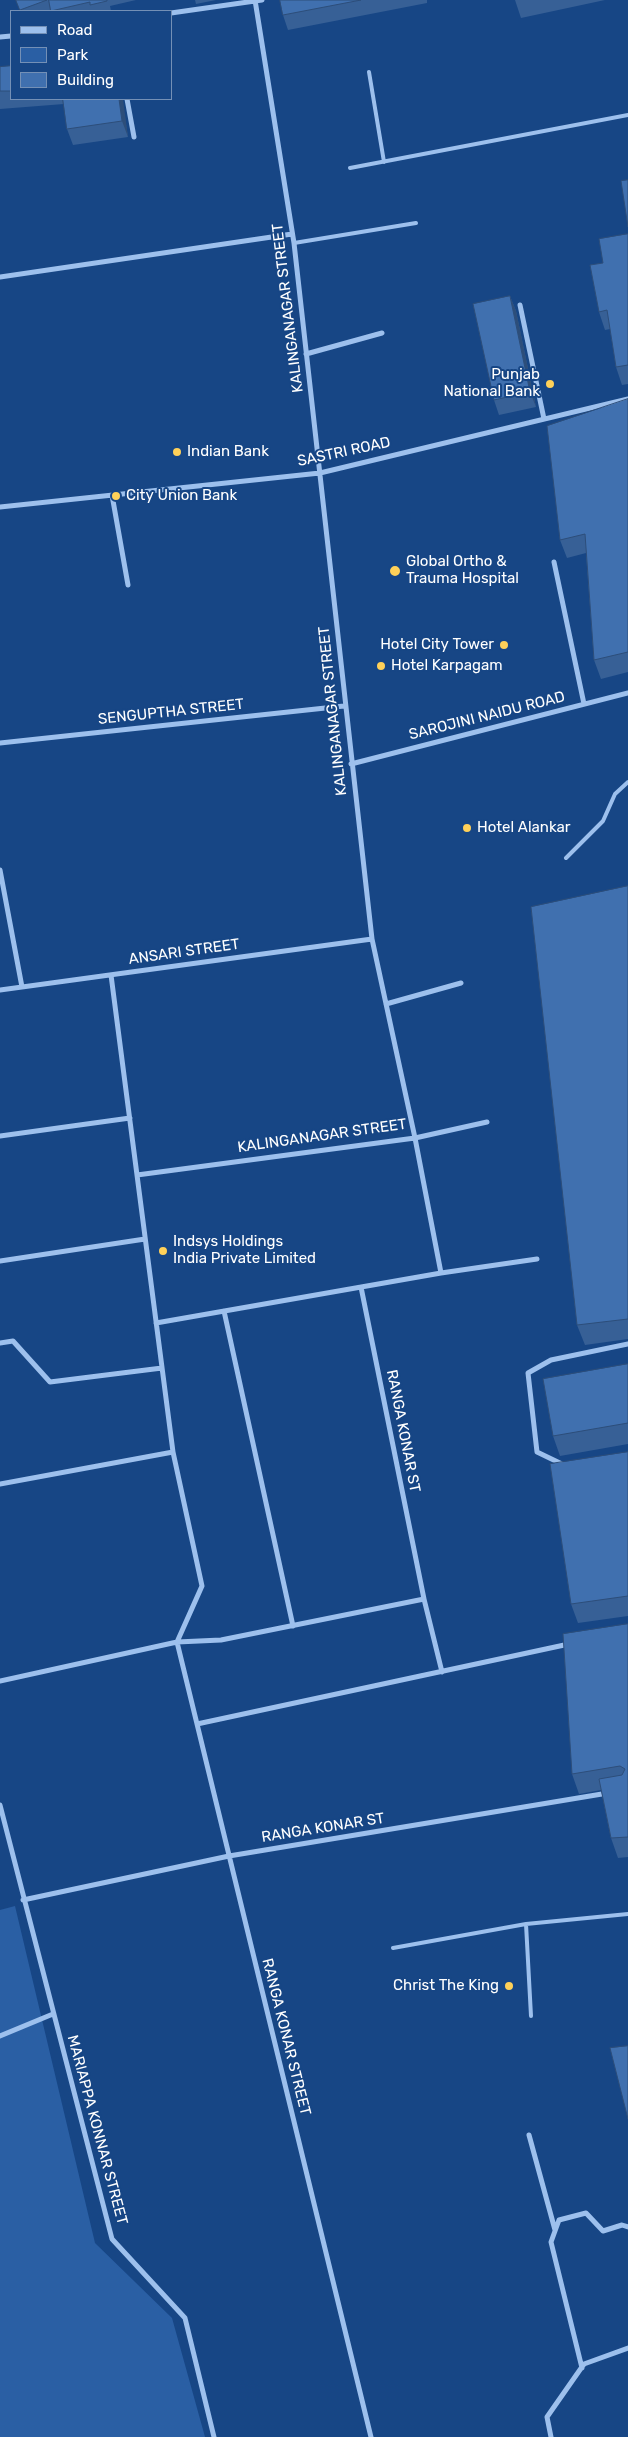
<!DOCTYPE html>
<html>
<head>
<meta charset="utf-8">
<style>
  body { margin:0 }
  #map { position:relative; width:628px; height:2437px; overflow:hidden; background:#174685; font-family:Rubik,sans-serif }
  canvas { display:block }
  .legend { position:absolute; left:10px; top:10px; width:162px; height:90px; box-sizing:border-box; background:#174685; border:1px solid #7490b6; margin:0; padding:6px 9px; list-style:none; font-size:15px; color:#fff }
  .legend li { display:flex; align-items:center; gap:10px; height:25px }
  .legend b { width:25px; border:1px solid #7490b6 }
</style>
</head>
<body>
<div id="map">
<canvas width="628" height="2437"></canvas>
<ul class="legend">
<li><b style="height:6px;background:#9dc0ed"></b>Road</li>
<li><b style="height:14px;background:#2a5fa4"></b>Park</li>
<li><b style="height:14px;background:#4070af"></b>Building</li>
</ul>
</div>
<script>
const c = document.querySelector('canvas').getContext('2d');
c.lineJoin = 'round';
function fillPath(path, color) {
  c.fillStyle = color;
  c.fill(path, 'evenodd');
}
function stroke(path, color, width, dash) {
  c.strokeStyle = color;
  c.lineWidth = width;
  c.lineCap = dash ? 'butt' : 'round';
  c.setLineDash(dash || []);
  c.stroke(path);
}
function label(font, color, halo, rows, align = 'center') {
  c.font = font + ' Rubik,sans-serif';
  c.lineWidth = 4;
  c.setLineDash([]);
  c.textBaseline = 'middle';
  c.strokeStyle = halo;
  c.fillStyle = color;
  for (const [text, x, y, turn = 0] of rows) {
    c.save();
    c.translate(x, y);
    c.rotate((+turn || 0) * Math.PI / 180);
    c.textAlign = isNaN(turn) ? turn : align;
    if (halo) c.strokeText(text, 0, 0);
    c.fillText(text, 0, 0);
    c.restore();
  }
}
fillPath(new Path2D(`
  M15 1906 95 2243 172 2318 205 2437H0V1910Z`), '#2a5fa4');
stroke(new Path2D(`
  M369 72 384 162
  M350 168 628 115
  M294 243 416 223
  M566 858 603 821 615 794 628 782
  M526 1924 531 2016
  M393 1948 526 1924 628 1914`), '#9dc0ed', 4);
stroke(new Path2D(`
  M171 13 262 0
  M0 37 11 36
  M127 99 134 137
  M0 277 292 234
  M520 305 544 419
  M306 354 382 333
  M112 495 128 585
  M0 507 320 473 628 399
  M554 562 584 704
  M0 743 344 706
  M351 764 628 693
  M0 870 22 987
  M111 975 173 1452 202 1586 177 1642
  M0 990 372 939
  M386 1004 461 983
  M0 1136 130 1118
  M137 1175 415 1138 372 939 294 243 255 0
  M0 1261 145 1239
  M441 1273 415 1138 487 1122
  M361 1287 424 1599 442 1672
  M224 1311 293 1626
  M156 1323 441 1273 537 1259
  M0 1343 13 1341 50 1382 162 1368
  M564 1465 537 1452 528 1373 551 1360 628 1344
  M0 1484 173 1452
  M177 1642 371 2437
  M0 1681 177 1642 221 1640 424 1599
  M197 1724 569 1644
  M0 1805 112 2239 185 2318 214 2437
  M23 1900 229 1856 608 1793
  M0 2036 53 2014
  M529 2135 555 2230
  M582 2368 551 2242 559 2220 586 2213 603 2231 622 2225 628 2227
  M551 2437 547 2417 584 2364 628 2348`), '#9dc0ed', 5);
fillPath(new Path2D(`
  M16 0H136L110 6 111 11H20Z
  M195 0H216L196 4Z
  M280 0H427V3L288 30 283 15Z
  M515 0H605L521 18Z
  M11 66V99H122L128 137 73 145 67 129 64 104 0 109V67Z
  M628 234V384L622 385 616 367 610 329 605 330 599 312 603 263Z
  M510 296 516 311 536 407 499 415 494 400Z
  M628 399V672L601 679 594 660 586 553 567 558 560 540Z
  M628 886V1339L585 1345 577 1325Z
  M628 1364V1444L560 1456 553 1436Z
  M628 1452V1616L578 1623 571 1604Z
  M628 1624V1857L618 1858 611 1838 601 1790 579 1794 572 1774Z`), '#376096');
fillPath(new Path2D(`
  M119 99H123L128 137 122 121Z
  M510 296 516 311 536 407 530 392Z`), '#2d4e7a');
const building = new Path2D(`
  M16 0H47L20 10Z
  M49 0H107V1L90 5V2L51 11Z
  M280 0H361L283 15Z
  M11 66V91H0V67Z
  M63 99H119L122 121 67 129Z
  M628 180V227L621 181Z
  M628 234V365L616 367 607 310 599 312 590 265 603 263 599 239Z
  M510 296 530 392 494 400 473 304Z
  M628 399V652L594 660 585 534 560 540 547 426Z
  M628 886V1319L577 1325 531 907Z
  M628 1364V1423L553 1436 543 1379Z
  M628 1452V1596L571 1604 550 1464Z
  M628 1624V1837L611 1838 599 1779 622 1775 625 1769 620 1766 572 1774 563 1634Z
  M628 2046V2119L610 2048Z`);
fillPath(building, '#4070af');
stroke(building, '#2d4e7a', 1);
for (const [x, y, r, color] of [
  [550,384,5,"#ffd159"],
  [177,452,5,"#ffd159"],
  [116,496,5,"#ffd159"],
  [395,571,6,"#ffd159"],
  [504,645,5,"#ffd159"],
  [381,666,5,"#ffd159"],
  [467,828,5,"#ffd159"],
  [163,1251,5,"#ffd159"],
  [509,1986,5,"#ffd159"]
]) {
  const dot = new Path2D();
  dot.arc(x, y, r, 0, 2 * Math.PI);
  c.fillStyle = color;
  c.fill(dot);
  stroke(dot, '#174685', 2);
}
label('15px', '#fff', '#174685', [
  ["KALINGANAGAR STREET",288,308,-97],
  ["SASTRI ROAD",344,452,-12],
  ["KALINGANAGAR STREET",333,711,-96],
  ["SENGUPTHA STREET",171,712,-6],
  ["SAROJINI NAIDU ROAD",487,716,-14],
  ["ANSARI STREET",184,952,-8],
  ["KALINGANAGAR STREET",322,1136,-8],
  ["RANGA KONAR ST",403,1431,79],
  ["RANGA KONAR ST",323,1828,-9],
  ["RANGA KONAR STREET",286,2037,76],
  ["MARIAPPA KONNAR STREET",97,2130,75]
]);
label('15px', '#fff', '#174685', [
  ["Punjab",540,375,"right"],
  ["National Bank",540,392,"right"],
  ["Indian Bank",187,452],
  ["City Union Bank",126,496],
  ["Global Ortho &",406,562],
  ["Trauma Hospital",406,579],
  ["Hotel City Tower",494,645,"right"],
  ["Hotel Karpagam",391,666],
  ["Hotel Alankar",477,828],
  ["Indsys Holdings",173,1242],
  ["India Private Limited",173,1259],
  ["Christ The King",499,1986,"right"]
], 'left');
</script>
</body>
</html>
